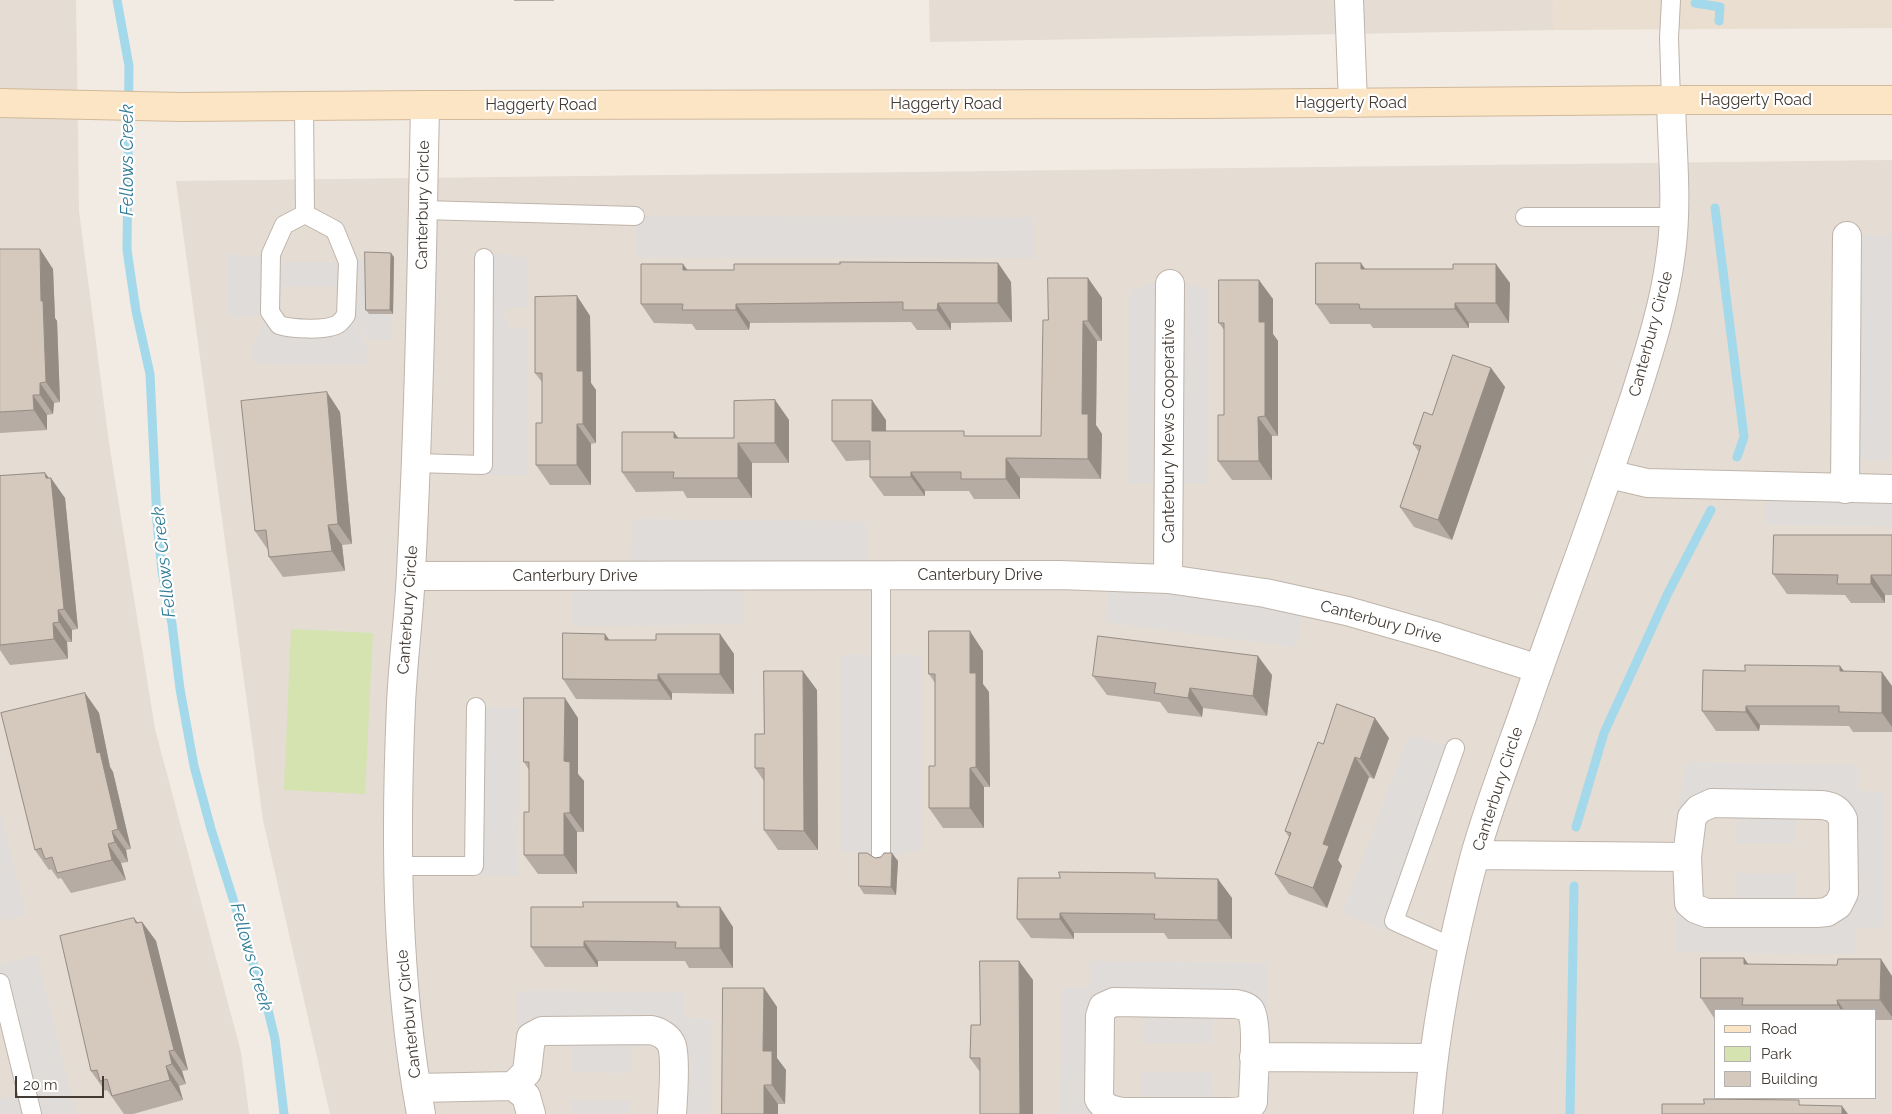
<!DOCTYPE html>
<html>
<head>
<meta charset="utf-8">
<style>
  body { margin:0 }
  #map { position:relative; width:1892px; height:1114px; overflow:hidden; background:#f1ebe4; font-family:Raleway,sans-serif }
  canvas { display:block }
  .legend { position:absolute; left:1714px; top:1009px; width:162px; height:90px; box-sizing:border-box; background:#fff; border:1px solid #b4b1ae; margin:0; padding:6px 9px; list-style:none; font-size:15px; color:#433b34 }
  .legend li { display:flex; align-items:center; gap:10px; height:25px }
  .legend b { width:25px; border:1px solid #b4b1ae }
  .scale { position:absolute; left:15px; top:1076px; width:89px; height:22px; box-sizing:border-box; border:2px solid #433b34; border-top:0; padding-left:6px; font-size:15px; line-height:18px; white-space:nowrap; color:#433b34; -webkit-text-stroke:4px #fff; paint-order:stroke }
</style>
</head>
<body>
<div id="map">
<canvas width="1892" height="1114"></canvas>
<ul class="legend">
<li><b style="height:6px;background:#fbe5c4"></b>Road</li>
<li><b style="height:14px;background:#d4e3af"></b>Park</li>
<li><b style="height:14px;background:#d5c8bd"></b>Building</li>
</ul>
<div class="scale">20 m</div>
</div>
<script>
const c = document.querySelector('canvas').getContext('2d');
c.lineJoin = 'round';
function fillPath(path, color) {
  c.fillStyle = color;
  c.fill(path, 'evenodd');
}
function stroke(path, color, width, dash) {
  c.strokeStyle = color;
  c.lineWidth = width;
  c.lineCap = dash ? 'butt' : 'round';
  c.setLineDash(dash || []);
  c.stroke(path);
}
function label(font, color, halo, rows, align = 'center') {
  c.font = font + ' Raleway,sans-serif';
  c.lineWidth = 4.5;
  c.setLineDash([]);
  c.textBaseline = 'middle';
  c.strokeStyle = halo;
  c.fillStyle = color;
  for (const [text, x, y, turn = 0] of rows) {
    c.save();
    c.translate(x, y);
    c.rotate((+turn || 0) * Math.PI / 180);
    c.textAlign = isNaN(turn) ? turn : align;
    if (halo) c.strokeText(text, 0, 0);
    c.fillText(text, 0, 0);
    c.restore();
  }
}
fillPath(new Path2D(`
  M0 0H76L79 211 109 443 155 729 241 1052 249 1114H0Z
  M929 0H1553L1554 30 930 42Z
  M1892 160V1114H330L263 820 176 181ZM1716 1010H1876V1098H1716Z`), '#e5dcd3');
fillPath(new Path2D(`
  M1553 0H1892V28L1554 30Z`), '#e9decf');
fillPath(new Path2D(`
  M291 629 373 633 365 794 284 790Z`), '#d4e3af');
fillPath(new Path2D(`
  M635 216 1034 217V258L635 257Z
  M1892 235 1889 461 1845 459 1847 236Z
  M476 253 502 254 527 258 528 307H513L506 311 504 315 507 325 512 328H527V475H473Z
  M228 254 254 256 271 254 270 262H348L368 256 394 257 391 341 369 338 350 319 367 343 366 365 254 364V342L270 312 252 317H228ZM270 287H348L346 315 286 327Z
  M1157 282H1184L1209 290 1208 483H1128L1130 290Z
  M1765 486 1892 489V526L1765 525Z
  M632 519 866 521V575H744V624L572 626 571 576H629Z
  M1111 577 1305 602 1296 647 1105 622Z
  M841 655H922V848L900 855 863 856 841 850Z
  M476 707 520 708 517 876H473Z
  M1409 735 1455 748 1389 931 1342 913Z
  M1687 762 1857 765V787L1861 791 1884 792 1883 927 1858 928 1856 932V954L1675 952V899H1731L1735 897 1736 873H1795V894L1800 901 1825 899 1831 889V827L1828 822 1823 818H1798L1796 822 1795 843H1736V823L1735 819 1731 816H1676Z
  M0 810 26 915 0 921Z
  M37 955 76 1114H0V1099L26 1093 0 999V964Z
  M1089 961 1267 963V1016L1215 1017 1213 1022V1043H1142L1143 1021 1142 1018 1138 1016H1121L1116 1021 1113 1028V1086L1118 1096 1137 1099 1142 1096V1072H1213L1214 1096 1218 1099H1267V1114H1060L1062 988 1086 987 1089 983Z
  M517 991 685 992 684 1014 688 1018 711 1019V1114H659L660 1058 657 1051 652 1046 640 1045 631 1048V1073L571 1072V1051L567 1045 517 1044Z
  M571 1100 630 1101 629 1114H570Z`), '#dfdcd9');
stroke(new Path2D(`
  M117 0 129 66 127 250 136 311 150 374 157 521 162 571 172 624 180 689 194 766 211 829 268 1010 275 1039 284 1114
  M1695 3 1720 7 1719 21
  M1715 208 1744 437 1737 457
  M1576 827 1604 733 1668 593 1711 510
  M1570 1114 1574 886`), '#a3d9eb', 9);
const service = new Path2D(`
  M1671 0 1669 38 1671 100
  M304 106 305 214 335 230 348 262 346 315C344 318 341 322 338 324 327 331 291 329 279 325L270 312 271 254 284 225 305 214
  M423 210 635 216
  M1525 217H1674
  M416 463 483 465 484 258
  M881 575V855
  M398 866H474L476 707
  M1452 947 1394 921 1455 748
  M0 983 32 1114`);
const minor = new Path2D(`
  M1349 0 1353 103
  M1609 474 1647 483 1892 489
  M1845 489 1847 236
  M411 576 1059 575 1168 579 1265 593 1347 611 1438 637 1539 669
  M1168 579 1170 284
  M1712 803 1821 805C1832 806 1838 809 1843 819L1844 893 1838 905 1827 912 1817 913H1707L1696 909 1689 903 1687 857 1692 817 1699 809Z
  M1475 855 1687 857
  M1114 1002 1236 1004C1241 1005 1247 1006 1250 1010 1259 1022 1253 1085 1253 1102 1247 1112 1239 1112 1228 1112H1123C1112 1110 1105 1109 1099 1099L1100 1016 1103 1007Z
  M1254 1057 1432 1058
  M417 1088 513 1086
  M421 1114C396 979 395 840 401 704 403 660 409 616 411 572 419 416 422 260 425 105
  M531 1114 526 1096 513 1086 527 1072 531 1037 542 1031 651 1030C660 1032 669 1037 672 1046 676 1059 673 1100 672 1114
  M1428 1114C1435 1026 1452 940 1475 855 1488 809 1505 764 1521 720 1541 661 1562 604 1583 546 1601 496 1618 446 1635 396 1650 349 1665 302 1671 253 1678 202 1672 151 1671 100`);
const secondary = new Path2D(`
  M0 103 181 107 425 105 1203 104 1671 100H1892`);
stroke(service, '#bfb4aa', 20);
stroke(minor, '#bfb4aa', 30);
stroke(secondary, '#d1b999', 30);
stroke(service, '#fff', 18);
stroke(minor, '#fff', 28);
stroke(secondary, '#fbe5c4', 28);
fillPath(new Path2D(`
  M514 0H554V1H514Z
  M0 249 53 269 55 318 57 321 60 402 54 403 53 414 47 415V430L0 433Z
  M394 257 393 314H369L366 310Z
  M998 263 1011 282 1012 322 951 323V330H917L911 322 750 323 749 330H696L692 324 654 323 641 304 687 270H734L840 264Z
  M1365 269 1510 283 1509 323H1469V328H1373L1370 324H1330L1316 304Z
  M1088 278 1102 298V341H1097L1096 425 1102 434 1101 479 1020 478V499H974L969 491H925V496H884L870 477V460L846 461 832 441 886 420V431L968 436H1041L1048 320Z
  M577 296 590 316 591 383 596 390V443L591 444V485H550L536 465 542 423V382L535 373Z
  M1273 299V334L1278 341V436H1272V480H1232L1218 461 1224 415V330L1219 323Z
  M1491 368 1505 387 1452 540 1414 527 1400 507 1419 452 1413 444 1432 415Z
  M775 400 789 420V463H752V498H687L683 491 636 492 622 472 678 438H734Z
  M340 412 352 544 342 545 345 571 283 577 269 557 268 550 255 531Z
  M45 473 65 498 78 629 72 630V642H67L68 659 10 665 0 650V476Z
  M1892 535V595H1885V603H1851L1845 595 1787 594 1773 574Z
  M720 634 734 654V694L672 693V700L576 699 563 679 610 640H656Z
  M983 651V684L989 692 990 787H984V828H943L929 808 935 766V683L929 674Z
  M1840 666 1844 671 1892 686V732H1853L1849 726 1760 725 1759 731H1716L1702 711 1745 671Z
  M1272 675 1267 716 1203 708 1202 717 1168 713 1160 702 1107 695 1093 676Z
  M817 690 818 850H778L764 830V781L755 768 764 734Z
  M85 693 99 713 110 767 113 772 131 849 126 850 128 862 121 863 126 880 71 893 61 878 58 879 51 869 49 870 35 850Z
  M578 718V774L584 781V832H577V874H538L524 855 529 812V770L524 762Z
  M1389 738 1374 779 1369 777 1338 860 1342 866 1327 908 1289 894 1275 874 1289 837 1285 831 1323 744Z
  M881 857 898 861 896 895 864 894 859 886 875 858Z
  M1159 878 1232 898V939H1168L1164 933H1074V939L1031 938 1017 919Z
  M677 902 681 907 733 927V968H689L685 961H598V967H545L531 947 583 907Z
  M134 918 138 923 142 922 156 941 188 1070 182 1071 186 1084 179 1086 183 1100 133 1114H124L107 1090 105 1091 91 1071Z
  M1744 958 1748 964 1892 976V1020H1876V1010H1716V1018H1714L1701 998Z
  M1033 980V1114H980V1072L970 1058 980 1025Z
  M764 988 777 1007V1058L786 1070 785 1104H778L722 1114Z`), '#b7aca3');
fillPath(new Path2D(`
  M40 249 53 269 55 318 57 321 60 402 46 382 41 301Z
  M391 253 394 257 393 314 390 310Z
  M998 263 1011 282 1012 322 998 303Z
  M1361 263 1375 283 1361 269Z
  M683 264 697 283 683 270Z
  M1496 264 1510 283 1509 323 1496 303Z
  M1088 278 1102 298V341L1088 321Z
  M1259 280 1273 299V334L1278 341V436L1265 416 1259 322Z
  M577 296 590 316 591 383 596 390V443L583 424 577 371Z
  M938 303 951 323V330L937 310Z
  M1455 303 1469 323V328L1455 309Z
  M736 304 750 323 749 330 736 310Z
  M1083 321 1097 341 1096 425 1102 434 1101 479 1088 459 1082 414Z
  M1491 368 1505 387 1452 540 1438 520Z
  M40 383 54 403 53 414 40 395Z
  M327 392 340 412 352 544 338 524Z
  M33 395 47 415V430L34 410Z
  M775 400 789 420V463L775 443Z
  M872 400 886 420V450L872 431Z
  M1258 417 1272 436V480L1259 461Z
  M577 424 591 444V485L577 465Z
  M674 432 688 451 674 438Z
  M738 443 752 463V498L738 478Z
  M1006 458 1020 478V499L1006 479Z
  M911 472 925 491V496L911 477Z
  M45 473 51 481V478L65 498 78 629 64 609Z
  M328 525 342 545 345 571 332 551Z
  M1871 575 1885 595V603L1871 584Z
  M58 610 72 630V642L59 622Z
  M53 623 67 642 68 659 54 639Z
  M970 631 983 651V684L989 692 990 787 976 767 970 673Z
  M605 634 619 653 605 640Z
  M720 634 734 654V694L720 674Z
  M1258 656 1272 675 1267 716 1253 696Z
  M1840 666 1854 685 1840 671Z
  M803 671 817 690 818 850 804 831Z
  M1882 672 1892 686V727L1882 713Z
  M658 674 672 693V700L658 680Z
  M1190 688 1203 708 1202 717 1188 698Z
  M85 693 99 713 110 767 113 772 131 849 118 829 97 753Z
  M565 698 578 718V774L584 781V832L570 813 564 761Z
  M1746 706 1760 725 1759 731 1746 712Z
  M1375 718 1389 738 1374 779 1360 759Z
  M1355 757 1369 777 1338 860 1342 866 1327 908 1313 888 1323 844Z
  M970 768 984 787V828L970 808Z
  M564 813 577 832V874L564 855Z
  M112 831 126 850 128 862 115 842Z
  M108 844 121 863 126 880 112 860Z
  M892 853 898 861 896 895 891 887Z
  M1218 879 1232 898V939L1218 920Z
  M720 907 733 927V968L720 948Z
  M1060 913 1074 933V939L1060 919Z
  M134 918 145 933 142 922 156 941 188 1070 174 1050Z
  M584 941 598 961V967L584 947Z
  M1744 958 1758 978 1744 964Z
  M1881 959 1892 976V1017L1880 1000Z
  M1019 961 1033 980V1114H1020Z
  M764 988 777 1007V1058L786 1070 785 1104 772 1085 763 1051Z
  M1837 1000 1844 1010H1841L1838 1005Z
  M169 1051 182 1071 186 1084 172 1064Z
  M166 1066 179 1086 183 1100 170 1080Z
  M764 1085 778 1104V1114H764Z
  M1842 1106 1848 1114H1842Z`), '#958c84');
const building = new Path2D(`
  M0 249H40L41 301H43L46 382 40 383V395H33L34 410 0 412Z
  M365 252 391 253 390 310H366Z
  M840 262 998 263V303H938L937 310H903V302L736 304V310H682L683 304H641V264H683V270H734V264H840Z
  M1316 263H1361V269H1453V264H1496V303H1455V309H1360L1359 304H1316Z
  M1048 278H1088V321H1083L1082 414H1088V459L1006 458V479H961V472H911V477H870V441H832V400H872V431H964V436H1041L1043 320H1048Z
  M1219 280H1259V322H1265V416L1258 417 1259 461H1218V415H1224V323H1219Z
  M577 296V371H583V424H577V465H536V423H542V373H535V297Z
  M1453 355 1491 368 1438 520 1400 507 1421 446 1413 444 1424 412 1432 415Z
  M327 392 338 524 328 525 332 551 269 557 266 530 255 531 241 401Z
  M775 400V443H738V478H673L674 472H622V432H674V438H734V401Z
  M45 473 46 478H51L64 609 58 610 59 622 53 623 54 639 0 645V476Z
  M1774 535H1892V575H1871V584H1837L1838 575 1773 574Z
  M929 631H970V673H976V767L970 768V808H929V766H935V674H929Z
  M563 633 605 634V640H656V634H720V674H658V680L563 679Z
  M1098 636 1258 656 1253 696 1190 688 1188 698 1154 693 1156 683 1093 676Z
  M1745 665 1840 666V671L1882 672V713L1839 712V706H1746V712L1702 711 1703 670 1745 671Z
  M764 671H803L804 831 764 830V768H755V734H764Z
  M85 693 97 753 100 752 118 829 112 831 115 842 108 844 112 860 57 873 52 857 45 859 41 848 35 850 1 713Z
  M524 698H565L564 761 570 762V813H564V855H524V812H529V762H524Z
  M1337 704 1375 718 1360 759 1355 757 1323 844 1329 846 1313 888 1275 874 1291 833 1285 831 1318 742 1323 744Z
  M859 853H867L875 858 881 857 884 853H892L891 887 859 886Z
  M1059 872 1155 873V878L1218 879V920L1154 919 1155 914 1060 913V919H1017L1018 878H1060Z
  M583 902H677V907H720V948H675L676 942 584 941V947H531V907H583Z
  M134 918 136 923 142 922 174 1050 169 1051 172 1064 166 1066 170 1080 112 1096 107 1079 100 1081 97 1070 91 1071 60 936Z
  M1701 958H1744V964L1837 965 1838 959H1881L1880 1000H1837L1838 1005H1742L1743 998H1701Z
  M980 961H1019L1020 1114H980V1058H970L971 1025H980Z
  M723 988H764L763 1051H772V1085H764V1114H722Z
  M1704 1099 1799 1100V1105L1842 1106V1114H1662V1104H1704Z`);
fillPath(building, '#d5c8bd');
stroke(building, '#958c84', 1);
label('16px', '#433b34', '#fff', [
  ["Haggerty Road",1756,100],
  ["Haggerty Road",1351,103],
  ["Haggerty Road",946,104],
  ["Haggerty Road",541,105],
  ["Canterbury Circle",423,205,-89],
  ["Canterbury Circle",1651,334,-75],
  ["Canterbury Mews Cooperative",1169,431,-90],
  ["Canterbury Drive",980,575],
  ["Canterbury Drive",575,576],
  ["Canterbury Circle",408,610,-86],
  ["Canterbury Drive",1381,622,15],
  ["Canterbury Circle",1498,789,-72],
  ["Canterbury Circle",409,1014,-96]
]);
label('italic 18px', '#317d98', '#fff', [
  ["Fellows Creek",128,160,-90],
  ["Fellows Creek",164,562,-96],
  ["Fellows Creek",251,957,74]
]);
</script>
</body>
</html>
